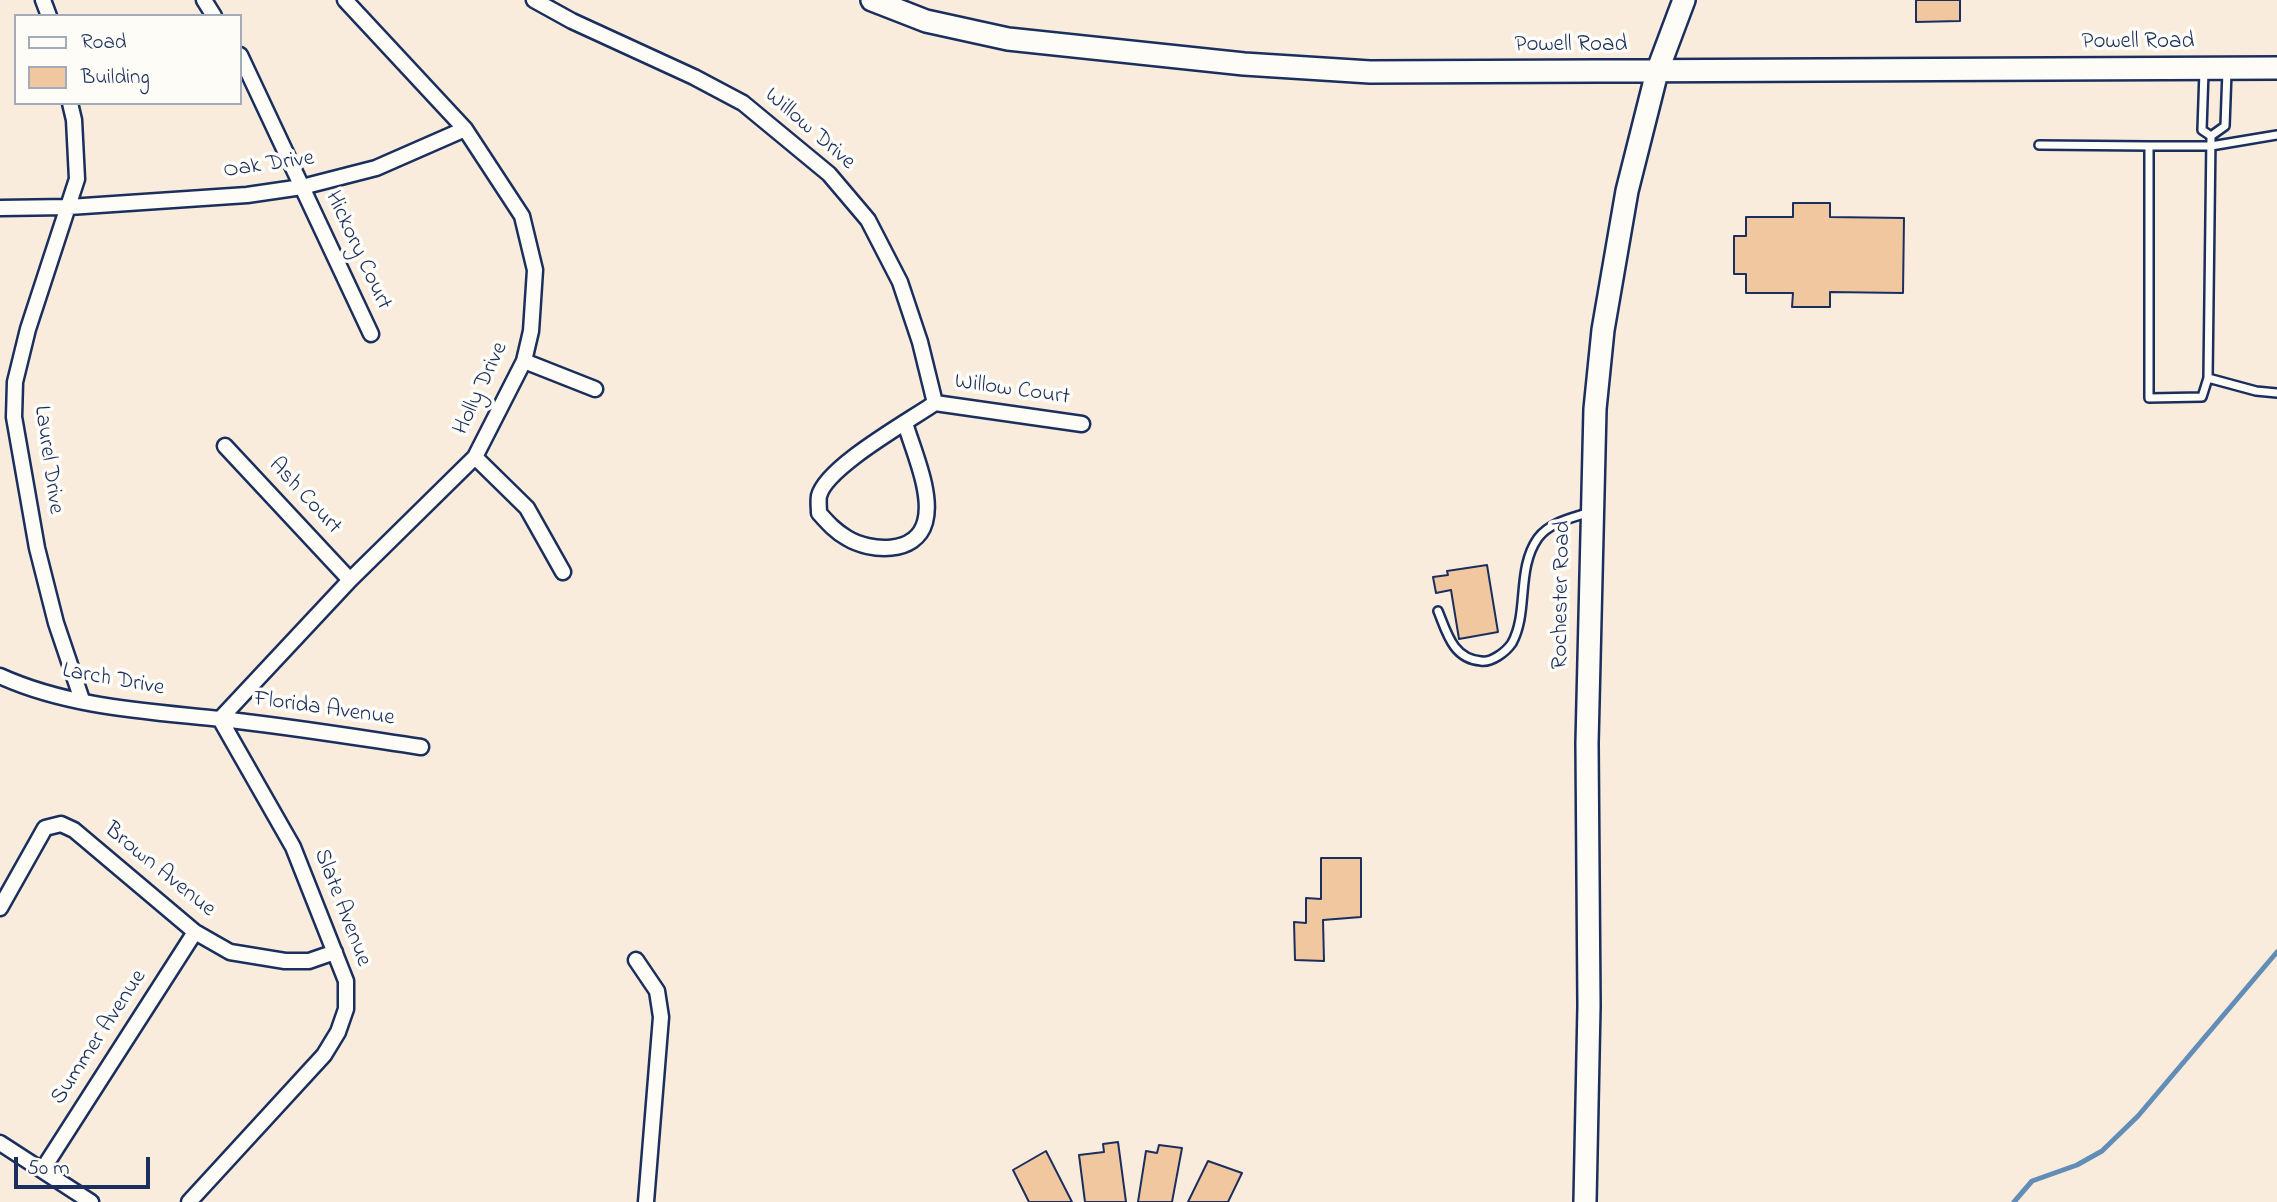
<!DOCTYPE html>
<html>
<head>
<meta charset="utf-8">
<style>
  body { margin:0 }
  #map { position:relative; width:2277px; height:1202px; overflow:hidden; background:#f9ecdd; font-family:"Indie Flower",sans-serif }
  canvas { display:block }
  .legend { position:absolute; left:14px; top:14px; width:228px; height:91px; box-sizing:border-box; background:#fdfcf7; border:2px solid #a3aaba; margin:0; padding:9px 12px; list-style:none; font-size:21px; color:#1b2f5e }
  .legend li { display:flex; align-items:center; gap:14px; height:35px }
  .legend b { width:35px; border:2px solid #a3aaba }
  .scale { position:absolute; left:14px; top:1157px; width:136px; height:32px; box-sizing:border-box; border:4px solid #1b2f5e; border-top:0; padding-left:9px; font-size:21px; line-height:24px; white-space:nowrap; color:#1b2f5e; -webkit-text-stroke:5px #fdfcf7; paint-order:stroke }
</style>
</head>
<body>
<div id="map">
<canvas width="2277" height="1202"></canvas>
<ul class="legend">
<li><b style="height:9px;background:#fdfcf7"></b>Road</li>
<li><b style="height:19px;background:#f0c79f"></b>Building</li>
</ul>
<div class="scale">50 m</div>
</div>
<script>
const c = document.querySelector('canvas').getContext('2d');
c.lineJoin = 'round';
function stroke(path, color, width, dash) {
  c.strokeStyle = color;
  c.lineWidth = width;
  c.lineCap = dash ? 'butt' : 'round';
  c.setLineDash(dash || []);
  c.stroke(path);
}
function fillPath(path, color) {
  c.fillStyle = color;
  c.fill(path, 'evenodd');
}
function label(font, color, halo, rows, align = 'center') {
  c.font = font + ' "Indie Flower",sans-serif';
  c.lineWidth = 7;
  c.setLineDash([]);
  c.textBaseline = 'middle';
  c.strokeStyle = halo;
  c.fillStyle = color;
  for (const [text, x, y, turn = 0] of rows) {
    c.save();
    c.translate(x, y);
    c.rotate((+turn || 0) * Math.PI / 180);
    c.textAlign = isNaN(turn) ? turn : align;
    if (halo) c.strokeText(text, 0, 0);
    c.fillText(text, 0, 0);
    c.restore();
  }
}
stroke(new Path2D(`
  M2014 1202 2032 1181 2077 1165 2102 1151 2138 1116 2277 952`), '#618db6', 5);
const building = new Path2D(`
  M1916 0H1960V21L1916 22Z
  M1793 203H1830V217L1904 218 1903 293 1830 292V307H1792L1793 293H1746V274H1734V236H1746V217H1793Z
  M1487 565 1498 632 1459 639 1451 590 1436 593 1433 577 1448 575 1447 571Z
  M1321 858H1361V917L1323 920 1324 961 1295 960 1294 922 1306 923V898L1321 899Z
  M1118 1142 1126 1202H1085L1079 1155 1104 1152 1103 1144Z
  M1159 1145 1182 1148 1172 1202H1138L1146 1151 1157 1153Z
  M1046 1151 1072 1202H1029L1013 1170Z
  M1208 1161 1242 1173 1228 1202H1188Z`);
fillPath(building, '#f0c79f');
stroke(building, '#1b2f5e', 2);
const lane = new Path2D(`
  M2204 71 2202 130 2211 136 2225 126 2227 71
  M2039 145 2149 146V398L2202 397 2208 378 2211 136
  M2149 146H2211L2277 135
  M2208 378 2256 391 2277 393
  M1438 611C1447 633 1453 659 1481 661 1491 663 1506 652 1512 643 1529 612 1516 569 1538 538 1550 522 1572 518 1590 512`);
const street = new Path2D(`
  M43 0 49 16
  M204 0 214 16
  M534 0 572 21 694 77 743 103 829 174 868 220 900 282 920 342 935 403
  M240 55 371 334
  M70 103 74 120 77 179 28 329 15 382 14 417 37 548 56 623 82 700
  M0 208 69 207 247 195 302 187 376 168 465 129
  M524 361 595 389
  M935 403 1082 424
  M905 423C913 450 933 494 925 522 916 555 870 552 847 538 835 531 828 523 819 513 819 508 818 501 819 496 826 467 909 421 935 403
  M225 446 350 580
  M475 457 527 508 563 572
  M0 676C68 707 146 711 220 719 287 726 354 737 421 747
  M220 719 350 580 475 457 524 361 531 331 535 270 522 216 465 129 345 0
  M0 908 45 828 61 824 74 830 195 932 230 952 285 961H309L335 952
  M636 960 657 991 661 1017 646 1202
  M0 1143 91 1202
  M43 1169 195 932
  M189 1202 324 1055 338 1032 346 1009V981L293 847 220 719`);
const secondary = new Path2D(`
  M872 0 926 21 1008 39 1244 64 1370 72 2277 68
  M1585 1202 1589 1006 1587 743 1595 409 1603 330 1627 191 1657 72 1684 0`);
stroke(lane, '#1b2f5e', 12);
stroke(street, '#1b2f5e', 19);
stroke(secondary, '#1b2f5e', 26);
stroke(lane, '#fdfcf7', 7);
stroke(street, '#fdfcf7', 14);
stroke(secondary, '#fdfcf7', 21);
label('23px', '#1b2f5e', '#fdfcf7', [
  ["Powell Road",2138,43],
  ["Powell Road",1571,46],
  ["Willow Drive",809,130,41],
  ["Oak Drive",269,166,-8],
  ["Hickory Court",357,251,65],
  ["Holly Drive",482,389,-65],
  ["Willow Court",1012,391,8],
  ["Laurel Drive",47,460,82],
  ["Ash Court",304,497,47],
  ["Rochester Road",1563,595,-89],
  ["Larch Drive",113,681,10],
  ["Florida Avenue",324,710,8],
  ["Brown Avenue",159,871,39],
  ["Slate Avenue",341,908,69],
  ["Summer Avenue",100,1038,-57]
]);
</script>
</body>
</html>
